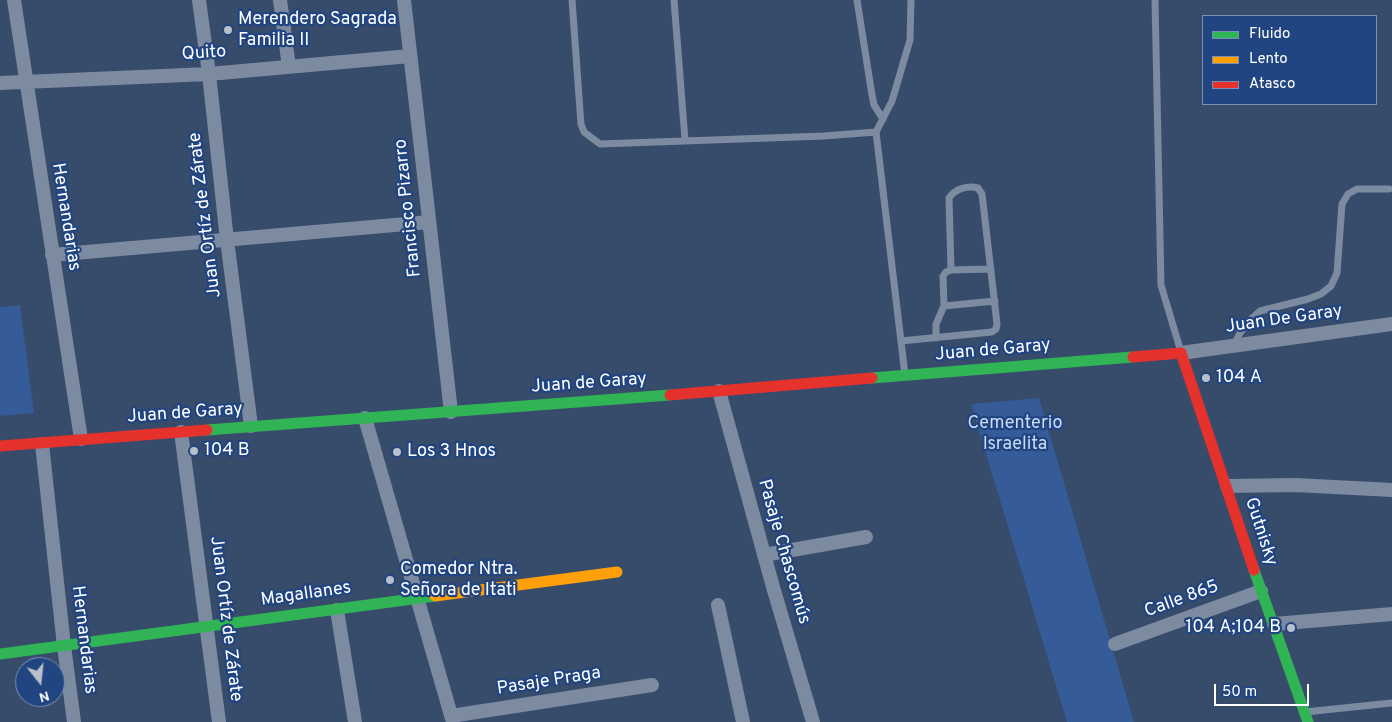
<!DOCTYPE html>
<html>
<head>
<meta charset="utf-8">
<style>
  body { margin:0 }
  #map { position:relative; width:1392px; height:722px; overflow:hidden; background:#374b6b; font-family:Overpass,sans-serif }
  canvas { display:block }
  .legend { position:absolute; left:1202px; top:15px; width:175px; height:90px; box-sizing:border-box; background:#214581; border:1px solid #7a8fb3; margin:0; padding:6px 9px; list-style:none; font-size:15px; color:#fff }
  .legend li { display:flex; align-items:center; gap:10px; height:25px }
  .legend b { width:25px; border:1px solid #7a8fb3 }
  .north { position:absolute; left:15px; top:657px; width:50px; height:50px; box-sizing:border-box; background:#214581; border:1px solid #7a8fb3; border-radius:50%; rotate:164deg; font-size:14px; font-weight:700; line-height:20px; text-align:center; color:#fff }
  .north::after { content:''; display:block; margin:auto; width:18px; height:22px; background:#b9c0cb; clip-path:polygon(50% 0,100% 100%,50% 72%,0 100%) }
  .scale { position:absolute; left:1214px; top:684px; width:95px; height:22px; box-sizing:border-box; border:2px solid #fff; border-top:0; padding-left:6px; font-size:15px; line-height:18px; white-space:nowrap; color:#fff; -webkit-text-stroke:4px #214581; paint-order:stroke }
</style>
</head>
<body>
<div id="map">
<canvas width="1392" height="722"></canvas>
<ul class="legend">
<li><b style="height:6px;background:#30b455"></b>Fluido</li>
<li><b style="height:6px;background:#ff9f0a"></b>Lento</li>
<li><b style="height:6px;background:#e5322d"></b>Atasco</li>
</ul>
<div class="north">N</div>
<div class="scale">50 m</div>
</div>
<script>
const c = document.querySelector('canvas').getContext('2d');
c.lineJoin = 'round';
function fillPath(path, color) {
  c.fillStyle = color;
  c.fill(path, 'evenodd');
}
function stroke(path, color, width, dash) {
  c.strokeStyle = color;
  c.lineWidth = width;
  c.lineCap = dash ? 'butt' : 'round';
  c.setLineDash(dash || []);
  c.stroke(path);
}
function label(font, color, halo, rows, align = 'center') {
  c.font = font + ' Overpass,sans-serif';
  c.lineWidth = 4.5;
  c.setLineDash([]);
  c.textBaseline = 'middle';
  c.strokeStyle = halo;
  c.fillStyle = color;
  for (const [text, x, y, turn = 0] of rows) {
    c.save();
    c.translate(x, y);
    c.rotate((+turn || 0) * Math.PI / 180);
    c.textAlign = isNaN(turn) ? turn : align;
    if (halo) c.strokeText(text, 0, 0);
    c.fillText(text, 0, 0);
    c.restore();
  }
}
fillPath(new Path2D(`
  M20 305 34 413 0 416V307Z
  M1039 398 1134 722H1067L971 404Z`), '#355b98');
stroke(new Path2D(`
  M572 0 581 124 584 132 600 144 824 136 876 132 905 375
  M674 0 685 140
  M857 0 872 95 874 105 883 119
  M1155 0 1161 285 1181 352
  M876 132 892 101 910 40 911 0
  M944 306 995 301
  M936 338V324L944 306 943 276 946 272 951 270 991 269
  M901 341 992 332 996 329 997 324 982 194 978 188C967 185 955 189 949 198L951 270
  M1234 345 1240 333 1251 319 1260 311 1308 299 1321 294 1331 286 1337 273 1342 204 1348 194 1357 189H1389
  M1305 712 1392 703`), '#7d8ba1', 7);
stroke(new Path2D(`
  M14 0 81 439
  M199 0 209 74 227 240 251 426
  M280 0 289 67
  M404 0 451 412
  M0 83 209 74 410 56
  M52 255 429 222
  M1181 353 1392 324
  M719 391 773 587 813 722
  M365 418 453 722
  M181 432 219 722
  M42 444 64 646 74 722
  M1227 486 1295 485 1392 490
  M764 555 866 537
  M718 605 743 722
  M337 610 355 722
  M1274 624 1392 614
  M1115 644 1261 591
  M451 716 652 685`), '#7d8ba1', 14);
stroke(new Path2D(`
  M872 378 1133 357
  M207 430 670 395
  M1254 570 1308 722
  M0 654 435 596`), '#30b455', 11);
stroke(new Path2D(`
  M435 596 617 572`), '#ff9f0a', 11);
stroke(new Path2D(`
  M1133 357 1181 353 1254 570
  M670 395 872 378
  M0 446 207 430`), '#e5322d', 11);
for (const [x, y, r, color] of [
  [228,30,5,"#b9c0cb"],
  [1206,378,5,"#b9c0cb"],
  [194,451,5,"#b9c0cb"],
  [397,452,5,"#b9c0cb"],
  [390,580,5,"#b9c0cb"],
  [1291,628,5,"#b9c0cb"]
]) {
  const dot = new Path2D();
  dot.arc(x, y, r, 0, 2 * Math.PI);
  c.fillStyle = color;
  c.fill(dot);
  stroke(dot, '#214581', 2);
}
label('18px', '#fff', '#214581', [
  ["Merendero Sagrada",238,20],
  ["Familia II",238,41],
  ["104 A",1216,378],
  ["104 B",204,451],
  ["Los 3 Hnos",407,452],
  ["Comedor Ntra.",400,570],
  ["Señora de Itati",400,591],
  ["104 A;104 B",1281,628,"right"]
], 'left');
label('18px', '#fff', '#214581', [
  ["Quito",204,54,-4],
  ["Francisco Pizarro",409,208,-96],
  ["Juan Ortíz de Zárate",206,215,-97],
  ["Hernandarias",65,217,81],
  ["Juan De Garay",1284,320,-8],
  ["Juan de Garay",993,351,-5],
  ["Juan de Garay",589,384,-4],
  ["Juan de Garay",185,414,-4],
  ["Gutnisky",1260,532,72],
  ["Pasaje Chascomús",783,552,74],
  ["Magallanes",306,595,-8],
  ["Calle 865",1182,600,-20],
  ["Juan Ortíz de Zárate",225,619,83],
  ["Hernandarias",83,640,83],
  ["Pasaje Praga",549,682,-9]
]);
label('18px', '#cbdcf6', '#214581', [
  ["Cementerio",1015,424],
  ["Israelita",1015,445]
]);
</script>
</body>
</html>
